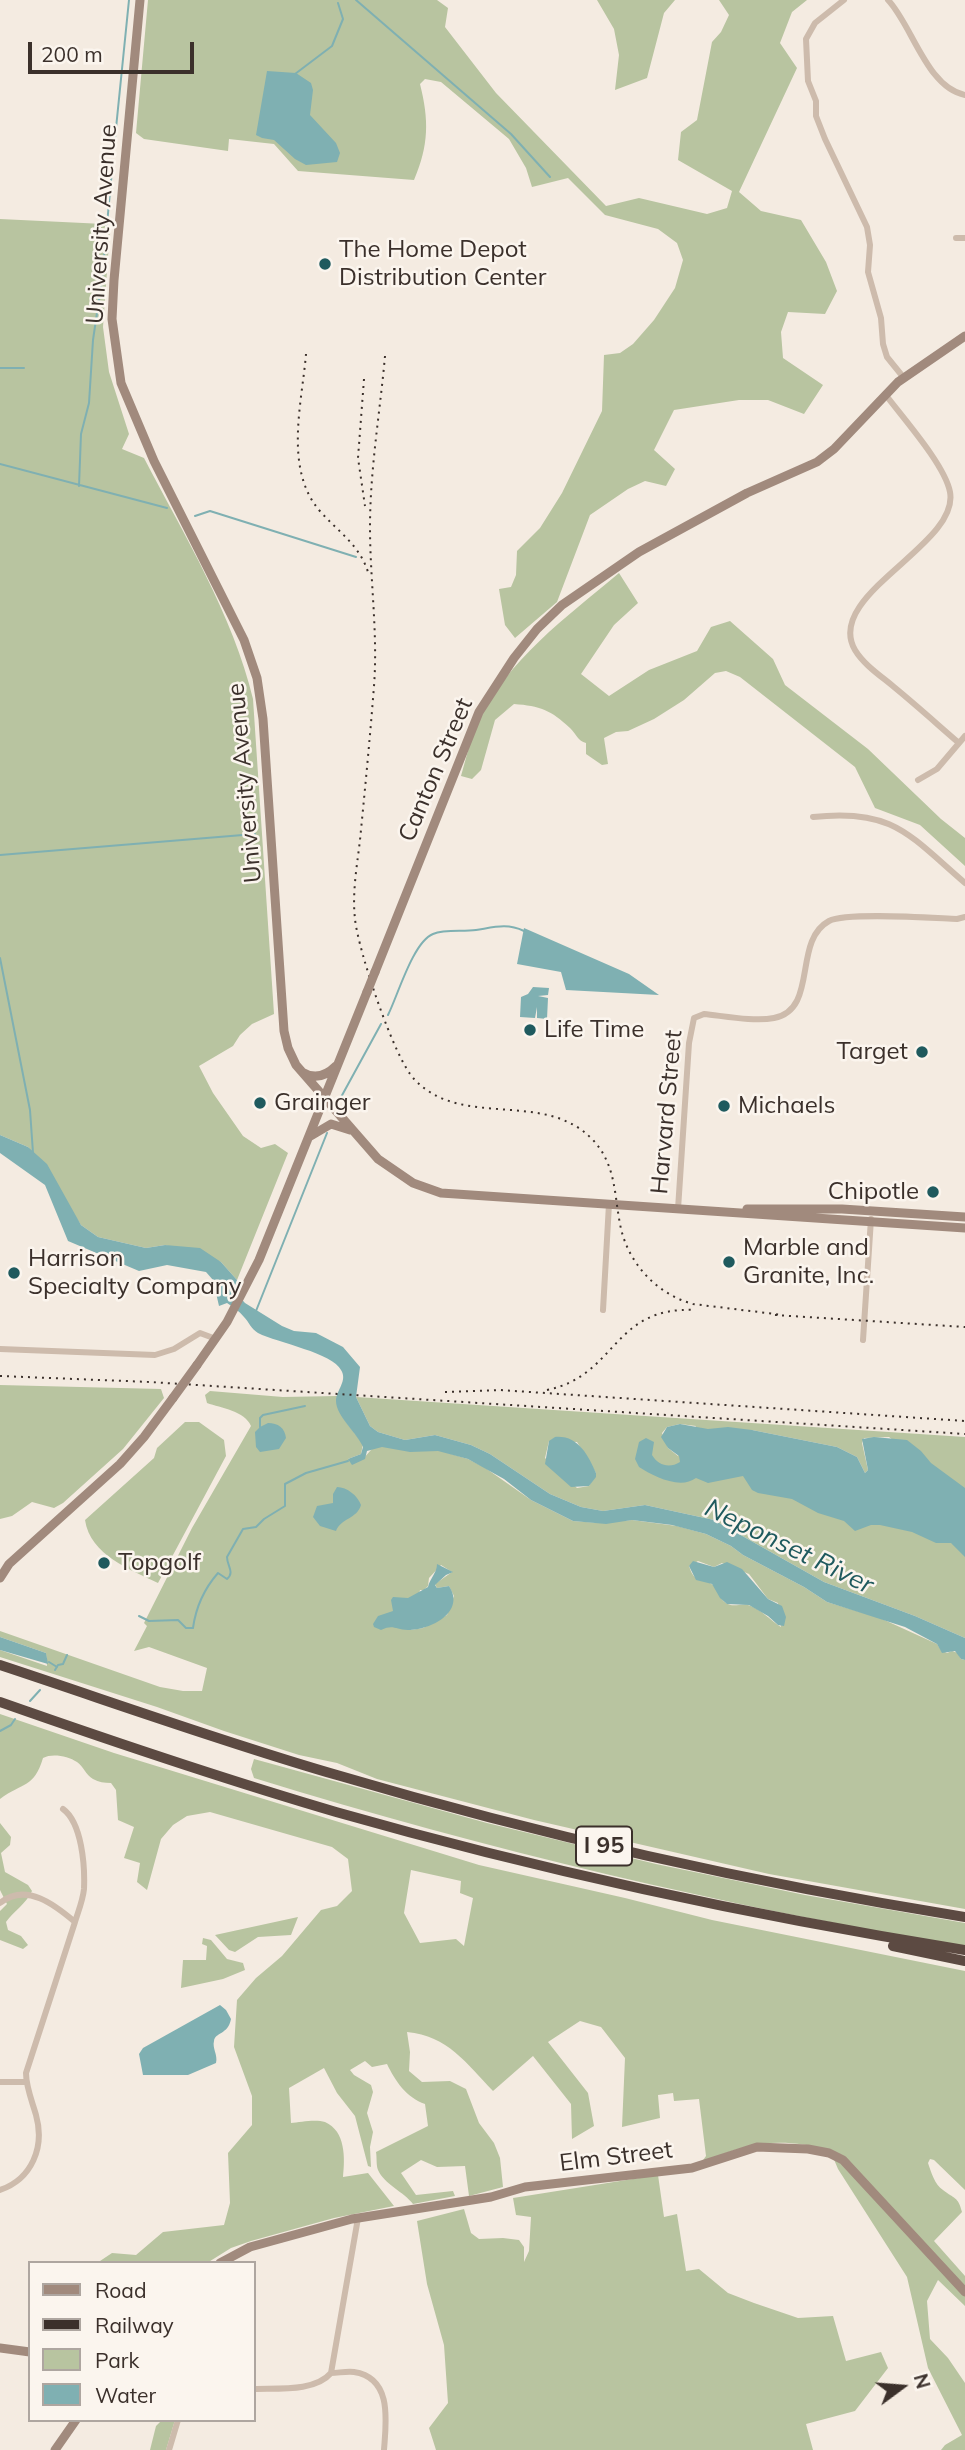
<!DOCTYPE html>
<html>
<head>
<meta charset="utf-8">
<style>
  body { margin:0 }
  #map { position:relative; width:965px; height:2450px; overflow:hidden; background:#f4ebe1; font-family:Mulish,sans-serif }
  canvas { display:block }
  .legend { position:absolute; left:28px; top:2261px; width:228px; height:161px; box-sizing:border-box; background:#fbf5ee; border:2px solid #aea6a0; margin:0; padding:9px 12px; list-style:none; font-size:21px; color:#3b302b }
  .legend li { display:flex; align-items:center; gap:14px; height:35px }
  .legend b { width:35px; border:2px solid #aea6a0 }
  .north { position:absolute; left:867px; top:2352px; width:70px; height:70px; -webkit-text-stroke:5px #fbf5ee; paint-order:stroke; rotate:74deg; font-size:19px; font-weight:700; line-height:28px; text-align:center; color:#3b302b }
  .north::after { content:''; display:block; margin:auto; width:24px; height:32px; background:#3b302b; clip-path:polygon(50% 0,100% 100%,50% 72%,0 100%) }
  .scale { position:absolute; left:28px; top:42px; width:166px; height:32px; box-sizing:border-box; border:4px solid #3b302b; border-top:0; padding-left:9px; font-size:21px; line-height:24px; white-space:nowrap; color:#3b302b; -webkit-text-stroke:5px #fbf5ee; paint-order:stroke }
</style>
</head>
<body>
<div id="map">
<canvas width="965" height="2450"></canvas>
<ul class="legend">
<li><b style="height:9px;background:#a18a7d"></b>Road</li>
<li><b style="height:9px;background:#3b302b"></b>Railway</li>
<li><b style="height:19px;background:#b8c4a0"></b>Park</li>
<li><b style="height:19px;background:#7fb0b2"></b>Water</li>
</ul>
<div class="north">N</div>
<div class="scale">200 m</div>
</div>
<script>
const c = document.querySelector('canvas').getContext('2d');
c.lineJoin = 'round';
function fillPath(path, color) {
  c.fillStyle = color;
  c.fill(path, 'evenodd');
}
function stroke(path, color, width, dash) {
  c.strokeStyle = color;
  c.lineWidth = width;
  c.lineCap = dash ? 'butt' : 'round';
  c.setLineDash(dash || []);
  c.stroke(path);
}
function label(font, color, halo, rows, align = 'center') {
  c.font = font + ' Mulish,sans-serif';
  c.lineWidth = 5;
  c.setLineDash([]);
  c.textBaseline = 'middle';
  c.strokeStyle = halo;
  c.fillStyle = color;
  for (const [text, x, y, turn = 0] of rows) {
    c.save();
    c.translate(x, y);
    c.rotate((+turn || 0) * Math.PI / 180);
    c.textAlign = isNaN(turn) ? turn : align;
    if (halo) c.strokeText(text, 0, 0);
    c.fillText(text, 0, 0);
    c.restore();
  }
}
fillPath(new Path2D(`
  M148 0H437L448 8 445 27 496 93 606 206 639 198 707 214 727 208 732 191 678 160 681 132 697 120 712 42 721 32 729 15 719 0H807L792 12 780 43 797 68 739 192 761 211 801 220 826 262 837 291 825 314 788 312 781 332 783 358 823 385 804 414 768 400H739L674 410 654 450 675 469 666 486 645 481 628 489 590 515 557 602 515 638 505 625 499 589 511 587 516 575 517 551 540 528 562 493 602 411 604 355 620 353 633 344 654 320 675 288 683 260 677 243 658 229 605 215 568 178 532 187 526 168 509 139 441 82 425 79 420 84C429 120 429 145 414 180L298 171 274 144 229 139 228 151 144 139 136 133Z
  M597 0H675L664 13 647 78 615 90 619 55 614 29Z
  M0 219 104 224 110 229 103 327 109 372 129 434 122 449 144 458C184 535 233 615 253 699L274 1014 252 1024 240 1035 233 1046 199 1066 213 1093 243 1136 261 1148 275 1144 288 1153 237 1280 221 1262 165 1245 146 1248 98 1237 81 1225 28 1147 0 1135Z
  M619 573 638 603 614 625 581 674 609 696 649 670 697 651 711 627 730 621 773 659 785 685 868 749 941 819 965 838V866L920 825 875 808 855 767 740 677 726 671 715 673 684 700 654 719 628 731 616 732 604 738 608 764 602 765 586 754V743C578 741 576 734 570 728 551 710 540 706 514 704L495 720 481 770 472 779 461 776C466 759 470 741 477 725 506 660 567 617 619 573Z
  M0 1385 161 1389 164 1398 123 1449 63 1503 54 1508 32 1502 12 1516 0 1519Z
  M210 1391 283 1397 337 1396C337 1416 353 1429 363 1444L361 1454 348 1459H363L378 1442 434 1444 448 1453 468 1459 484 1467 531 1500 573 1521 599 1523 632 1520 677 1526 706 1534 731 1546 743 1555 804 1587 827 1602 880 1618 937 1644 941 1650 947 1653 952 1651 958 1653 961 1659 965 1660V1909L769 1874 534 1820 377 1779 337 1763 299 1755 224 1731 157 1707 0 1657V1650L47 1666 46 1653 0 1637V1631L160 1687 183 1691H202L207 1668 149 1647 134 1651 147 1626 144 1623 192 1528 251 1426C245 1411 221 1408 207 1403L205 1395ZM698 1561 714 1567 722 1563 749 1574 768 1599 778 1603 781 1627C770 1620 761 1609 748 1605 741 1603 733 1608 726 1603 719 1599 719 1590 713 1585 701 1576 695 1585 689 1566ZM441 1565 452 1572 435 1584 437 1588 449 1586 454 1596 447 1615 423 1628 411 1630 420 1590H424L428 1586 429 1578Z
  M356 1397 965 1437V1495L889 1437 864 1438 862 1443 868 1470 865 1473 857 1457 837 1447 752 1430 871 1525H965V1638L915 1616 824 1582 714 1520 645 1505 603 1511 581 1507 550 1494 490 1454 471 1445 435 1435 405 1440 378 1432 370 1426ZM680 1424 696 1426 678 1456 668 1448 662 1433 667 1427ZM549 1441 577 1442 596 1473 589 1486 577 1488 545 1458Z
  M185 1422H199L224 1440 226 1456 158 1583C131 1570 90 1555 85 1520L154 1458 157 1448Z
  M0 1714 114 1753 479 1865 625 1898 712 1920 965 1971V2190L934 2160 930 2159 928 2163C931 2172 935 2185 943 2190 954 2199 958 2196 962 2212L934 2241 965 2276V2306L938 2280 927 2301 930 2339 948 2358 965 2383V2450H941L945 2445 962 2435 928 2368 907 2277 838 2169 830 2150C778 2137 749 2142 701 2163L706 2156 699 2099 674 2101 673 2093 658 2095 660 2118 622 2127 625 2058 601 2027 580 2021 548 2042 588 2093 594 2126 572 2139 571 2104 533 2056 493 2091C466 2063 448 2036 407 2032L410 2052 409 2071 422 2082 450 2081 466 2089 479 2123 494 2143 500 2158 503 2187 469 2196 465 2166 437 2167 421 2160 401 2173 416 2195 453 2191 455 2196 413 2204C404 2192 384 2184 378 2170 376 2165 377 2157 376 2152L428 2126 425 2104C407 2098 395 2081 387 2064L372 2067 365 2061 350 2070 354 2075 371 2085 373 2092 367 2113 373 2132 370 2147 371 2167 368 2166 355 2116 337 2093 324 2068 289 2088 291 2123C300 2122 316 2119 325 2122 346 2131 345 2159 343 2177L368 2173 394 2206 334 2218 251 2241 231 2248 207 2263H97L112 2253 136 2255 163 2232 224 2225 230 2203 228 2153 252 2125V2096L234 2047 237 2000 256 1978 282 1956 321 1910 337 1906 352 1891 348 1859 332 1847 210 1812 187 1816 173 1825 161 1839 147 1890 137 1882 140 1863 124 1858 134 1827 118 1820 116 1790 111 1783C104 1783 99 1782 93 1779 86 1775 83 1766 77 1762 68 1756 52 1753 43 1758 34 1788 23 1782 0 1799ZM411 1870 461 1881 460 1893 473 1898 464 1946 456 1939 420 1943 404 1913Z
  M254 1759 487 1823 656 1864 805 1895 965 1923V1947C722 1905 490 1851 254 1778L251 1769Z
  M0 1823 11 1837 10 1845 1 1853 5 1872 28 1885 32 1891C26 1904 14 1911 6 1922L8 1930 21 1936 28 1945 23 1949 0 1940V1911L7 1904 0 1890Z
  M298 1917 291 1935 258 1937 235 1952 229 1950 215 1935Z
  M203 1938 211 1940 227 1959 243 1963 245 1970 223 1979 181 1988 183 1960H206L207 1946 202 1944Z
  M658 2175 664 2217 677 2214 686 2271 699 2269 728 2293 754 2303 798 2318 833 2316 846 2361 881 2352 888 2368 855 2411 806 2424 813 2450H436L429 2428 448 2403 444 2345 427 2284 417 2221 464 2209 471 2233 479 2239 503 2238 519 2240 524 2247V2262L529 2251 531 2217 516 2215 513 2198Z
  M162 2420H175L166 2450H150L156 2426Z`), '#b8c4a0');
fillPath(new Path2D(`
  M267 71 296 73 311 83 313 90 310 115 336 143 340 153 337 162 306 165 295 159 274 140 262 138 256 135Z
  M524 928 629 974 659 995 566 990 561 972 517 964Z
  M533 987 549 988 548 995 538 996 548 998 547 1019 537 1018V1007L535 1018 520 1017 521 997 528 994Z
  M0 1135 28 1147 47 1164 81 1225 98 1237 146 1248 165 1245 200 1248 221 1262 237 1280 234 1291 245 1303 282 1326 294 1331 316 1333 343 1347 360 1367 356 1397 370 1426 378 1432 405 1440 435 1435 471 1445 490 1454 550 1494 581 1507 603 1511 645 1505 714 1520 824 1582 915 1616 965 1638V1660L961 1659 955 1651 942 1653 937 1644 905 1627 827 1602 804 1587 743 1555 731 1546 706 1534 672 1525 632 1520 606 1524 573 1521 531 1500 504 1479 468 1459 438 1451 410 1452 382 1447 367 1451 365 1459 352 1465 348 1459 361 1454 363 1447C358 1434 336 1416 336 1401 336 1390 348 1381 341 1370 333 1353 278 1343 258 1333 251 1329 249 1322 244 1317 239 1311 233 1307 227 1303L219 1306 213 1280 206 1272 167 1265 139 1271 68 1241 45 1185 0 1153Z
  M268 1423C278 1423 285 1428 286 1438L279 1449 260 1452 256 1447 255 1432 260 1427Z
  M680 1424 708 1429 728 1427 752 1430 837 1447 857 1457 865 1473 868 1470 862 1439 874 1437 907 1440 921 1451 931 1463 965 1488V1557L951 1543H936L912 1532 880 1525H871L855 1531 844 1521 818 1513 792 1499 758 1493 752 1490 743 1476 708 1483 696 1478C680 1490 653 1476 639 1467L635 1459 639 1442 646 1438 654 1442 652 1455C658 1465 669 1469 680 1462L679 1456 668 1448 661 1437 667 1427Z
  M555 1437C578 1435 588 1455 596 1473V1477L589 1486 571 1487 545 1464 549 1441Z
  M337 1487C347 1487 358 1496 361 1505 357 1519 341 1518 336 1531L320 1526 313 1517 317 1506 333 1503V1494Z
  M693 1561 714 1567 727 1562 742 1569 768 1599 782 1606 786 1617 784 1626 778 1625 768 1616 749 1605 727 1604 720 1598 712 1584 696 1580 689 1566Z
  M437 1564 453 1572 446 1575 435 1585 437 1588 449 1586C466 1612 431 1630 408 1630 395 1630 394 1624 381 1630L374 1627 373 1624 378 1616 393 1611 391 1600 393 1597 408 1598 428 1587C430 1578 437 1573 437 1564Z
  M0 1637 46 1653 48 1664 0 1650Z
  M220 2005 226 2010 231 2019C228 2035 215 2032 214 2041 212 2048 218 2055 216 2063L188 2075H143L139 2054 143 2048Z`), '#7fb0b2');
stroke(new Path2D(`
  M356 0 511 134 550 177
  M295 74 332 46 343 19 338 3
  M114 148 129 0
  M0 368H24
  M0 464 167 508
  M79 486 81 434 89 403 93 340 102 279 112 170
  M195 516 210 511 356 557
  M0 855 255 834
  M0 958 30 1110 33 1153
  M388 1015C398 995 413 942 433 934 445 929 463 932 476 930 495 927 507 923 524 931
  M340 1099 381 1024
  M256 1311 327 1133
  M260 1427V1418L263 1415 305 1406
  M139 1616 149 1621 178 1620 186 1628H193C196 1606 204 1589 218 1573L227 1579C235 1572 227 1566 227 1557L243 1529 256 1527 264 1519 285 1506V1484L306 1473 348 1461
  M49 1662 57 1667
  M55 1670 58 1665 63 1664 67 1655
  M30 1701 40 1690
  M0 1731 11 1725 15 1719`), '#7fb0b2', 2);
stroke(new Path2D(`
  M844 0 815 23 806 39 808 81 816 101V116L825 139 867 227 870 245 868 272 881 318 883 344 887 357 904 378
  M888 0C912 25 927 88 965 95
  M956 238H965
  M885 394C903 418 945 465 950 492 960 545 823 595 855 650 864 665 881 676 894 687 916 705 937 724 959 743
  M918 780 937 769 965 736
  M813 817C893 808 909 835 965 883
  M678 1209 689 1043 694 1018 704 1014C724 1016 755 1022 774 1018 819 1009 792 941 829 921 847 912 932 918 957 919L965 917
  M603 1310 609 1204
  M863 1340 871 1219
  M0 1349 155 1355 174 1349 200 1333 216 1339
  M63 1809C82 1823 85 1866 84 1889 83 1900 78 1912 75 1922
  M0 1903C26 1882 55 1905 75 1922L26 2073C26 2087 32 2101 36 2115 45 2147 32 2179 0 2190
  M0 2082H26
  M331 2373C338 2373 347 2371 354 2372 393 2378 386 2422 384 2450
  M254 2389C277 2388 315 2392 331 2373L358 2218
  M169 2450 178 2420`), '#cdbbac', 6);
stroke(new Path2D(`
  M140 0 114 280 112 319 121 383 154 461 244 640 257 678 263 719 284 1031 288 1048 296 1065 378 1159 413 1183 441 1193 965 1228
  M375 972 479 712 514 658 537 629 562 605 639 552 747 493 817 462 834 449 898 382 965 336
  M302 1072C315 1080 326 1076 336 1066
  M309 1137 331 1124 350 1130
  M747 1209H842L965 1217
  M197 1365 227 1322 259 1260 367 992
  M0 1578 9 1564 120 1464 144 1437 173 1398
  M220 2263 250 2247 352 2219 491 2197 525 2187 692 2168 757 2147 808 2149 829 2153 843 2160 965 2292
  M0 2348 30 2352
  M55 2450 76 2420`), '#a18a7d', 9);
stroke(new Path2D(`
  M0 1665C112 1702 223 1742 337 1775 543 1836 753 1883 965 1917
  M0 1702C111 1741 223 1779 336 1812 543 1871 753 1916 965 1950
  M893 1946 965 1961`), '#5c4a42', 10);
stroke(new Path2D(`
  M306 354C302 403 284 468 319 510 337 531 359 544 368 572
  M385 356C380 412 370 470 370 527 370 580 378 634 374 686 370 738 365 789 360 840 357 866 352 893 355 919 358 950 394 1058 414 1079 462 1130 543 1089 592 1139 616 1164 614 1193 620 1224 627 1262 656 1294 693 1304L783 1315
  M364 379 358 458 365 506
  M775 1315 965 1327
  M0 1376 150 1382 965 1434
  M547 1390C617 1376 612 1306 695 1310
  M445 1392 500 1390 965 1421`), '#3b302b', 2, [2, 5]);
stroke(new Path2D(`
  M367 992 375 972
  M173 1398 197 1365`), '#a18a7d', 9);
for (const [x, y, r, color] of [
  [325,264,7,"#1f5a5e"],
  [530,1030,7,"#1f5a5e"],
  [922,1052,7,"#1f5a5e"],
  [260,1103,7,"#1f5a5e"],
  [724,1106,7,"#1f5a5e"],
  [933,1192,7,"#1f5a5e"],
  [729,1262,7,"#1f5a5e"],
  [14,1273,7,"#1f5a5e"],
  [104,1563,7,"#1f5a5e"]
]) {
  const dot = new Path2D();
  dot.arc(x, y, r, 0, 2 * Math.PI);
  c.fillStyle = color;
  c.fill(dot);
  stroke(dot, '#fbf5ee', 2.5);
}
for (const [x, y, w] of [
  [604,1846,56]
]) {
  const box = new Path2D();
  box.roundRect(x - w / 2, y - 19.5, w, 39, 5);
  c.fillStyle = '#fbf5ee';
  c.fill(box);
  stroke(box, '#3b302b', 2);
}
label('bold 23px', '#3b302b', null, [
  ["I 95",604,1846]
]);
label('24px', '#3b302b', '#fbf5ee', [
  ["University Avenue",102,224,-86],
  ["Canton Street",436,770,-67],
  ["University Avenue",245,783,-95],
  ["Harvard Street",667,1112,-85],
  ["Elm Street",616,2157,-7]
]);
label('24px', '#3b302b', '#fbf5ee', [
  ["The Home Depot",339,250],
  ["Distribution Center",339,278],
  ["Life Time",544,1030],
  ["Target",908,1052,"right"],
  ["Grainger",274,1103],
  ["Michaels",738,1106],
  ["Chipotle",919,1192,"right"],
  ["Marble and",743,1248],
  ["Granite, Inc.",743,1276],
  ["Harrison",28,1259],
  ["Specialty Company",28,1287],
  ["Topgolf",118,1563]
], 'left');
label('italic 26px', '#1f5a5e', '#fbf5ee', [
  ["Neponset River",789,1547,26]
]);
</script>
</body>
</html>
